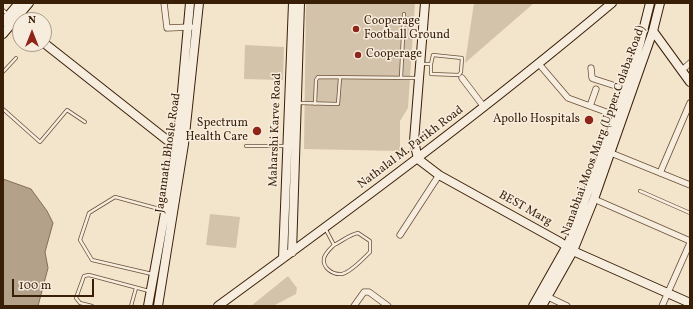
<!DOCTYPE html>
<html>
<head>
<meta charset="utf-8">
<style>
  body { margin:0 }
  #map { position:relative; width:693px; height:309px; overflow:hidden; background:#f3e4cc; font-family:Vollkorn,serif }
  canvas { display:block }
  .frame { position:absolute; inset:0; border:4px solid #3a1f07; pointer-events:none }
  .north { position:absolute; left:12px; top:12px; width:40px; height:40px; box-sizing:border-box; background:#f7edde; border:1px solid #ab9b88; border-radius:50%; rotate:0deg; font-size:11px; font-weight:700; line-height:16px; text-align:center; color:#3a1f07 }
  .north::after { content:''; display:block; margin:auto; width:14px; height:18px; background:#8f2418; clip-path:polygon(50% 0,100% 100%,50% 72%,0 100%) }
  .scale { position:absolute; left:12px; top:279px; width:82px; height:18px; box-sizing:border-box; border:2px solid #3a1f07; border-top:0; padding-left:5px; font-size:12px; line-height:14px; white-space:nowrap; color:#3a1f07; -webkit-text-stroke:3px #f7edde; paint-order:stroke }
</style>
</head>
<body>
<div id="map">
<canvas width="693" height="309"></canvas>
<div class="frame"></div>
<div class="north">N</div>
<div class="scale">100 m</div>
</div>
<script>
const c = document.querySelector('canvas').getContext('2d');
c.lineJoin = 'round';
function fillPath(path, color) {
  c.fillStyle = color;
  c.fill(path, 'evenodd');
}
function stroke(path, color, width, dash) {
  c.strokeStyle = color;
  c.lineWidth = width;
  c.lineCap = dash ? 'butt' : 'round';
  c.setLineDash(dash || []);
  c.stroke(path);
}
function label(font, color, halo, rows, align = 'center') {
  c.font = font + ' Vollkorn,serif';
  c.lineWidth = 3;
  c.setLineDash([]);
  c.textBaseline = 'middle';
  c.strokeStyle = halo;
  c.fillStyle = color;
  for (const [text, x, y, turn = 0] of rows) {
    c.save();
    c.translate(x, y);
    c.rotate((+turn || 0) * Math.PI / 180);
    c.textAlign = isNaN(turn) ? turn : align;
    if (halo) c.strokeText(text, 0, 0);
    c.fillText(text, 0, 0);
    c.restore();
  }
}
fillPath(new Path2D(`
  M306 3H415L408 108 400 121V151L304 149Z
  M474 3H534L465 63Z
  M245 45 284 47 283 80 244 79Z
  M210 214 240 217 236 248 206 245Z
  M288 276 297 288 296 294 273 306H251Z`), '#d4c3ab');
const water = new Path2D(`
  M3 179 31 189 47 211 53 223 45 252 48 268 38 306H3Z`);
fillPath(water, '#b4a189');
stroke(water, '#836d55', 1);
const lane = new Path2D(`
  M3 10 8 15
  M421 64H431L433 55 462 58 461 72 459 75 431 74V64
  M3 72 16 58
  M401 78 404 14
  M299 103 338 104 340 78
  M315 104 316 80 318 77 418 78
  M3 109 40 142 67 110 85 122
  M246 146H285
  M640 191 690 213
  M325 228 334 245C330 249 326 252 324 258 322 268 333 275 342 274 351 272 363 259 370 252V241L358 233C348 235 343 241 334 245
  M152 274 92 260 80 240 89 213 115 197 163 210
  M92 306 80 303 76 298 84 276 89 275 149 291
  M131 306 136 288`);
const street = new Path2D(`
  M164 3 167 28 191 27
  M539 64 568 98 617 116
  M591 68 592 78 594 79 625 89
  M681 71 690 63
  M462 78 484 107
  M590 106 596 89
  M611 153 690 185
  M660 173 690 103
  M594 199 690 241
  M400 235 439 175
  M544 295 567 306
  M354 306 364 292H369L388 306
  M662 306 690 243`);
const secondary = new Path2D(`
  M3 22 19 3
  M653 31 690 82
  M3 34 29 3
  M44 43 167 140 181 148
  M418 159 439 175 560 242 573 251 690 303
  M418 159 414 141 425 3
  M292 252 300 3
  M283 258 293 3
  M148 306 177 147 190 3
  M158 306 184 144 199 3
  M218 306C352 208 485 110 612 3
  M533 306 568 244 617 116 640 43 650 3
  M542 306 573 251 594 199 653 31 660 3`);
stroke(lane, '#685038', 4);
stroke(street, '#685038', 7);
stroke(secondary, '#3a1f07', 10);
stroke(lane, '#f7edde', 2.5);
stroke(street, '#f7edde', 5.5);
stroke(secondary, '#f7edde', 8);
for (const [x, y, r, color] of [
  [356,29,4,"#8f2418"],
  [358,55,4,"#8f2418"],
  [589,120,5,"#8f2418"],
  [257,131,5,"#8f2418"]
]) {
  const dot = new Path2D();
  dot.arc(x, y, r, 0, 2 * Math.PI);
  c.fillStyle = color;
  c.fill(dot);
  stroke(dot, '#f7edde', 1.5);
}
label('12px', '#3a1f07', '#f7edde', [
  ["Cooperage",364,22],
  ["Football Ground",364,36],
  ["Cooperage",366,55],
  ["Apollo Hospitals",580,120,"right"],
  ["Spectrum",248,124,"right"],
  ["Health Care",248,138,"right"]
], 'left');
label('12px', '#3a1f07', '#f7edde', [
  ["Maharshi Karve Road",276,130,-88],
  ["Nanabhai Moos Marg (Upper Colaba Road)",604,131,-70],
  ["Nathalal M. Parikh Road",411,148,-37],
  ["Jagannath Bhosle Road",169,153,-82],
  ["BEST Marg",525,209,29]
]);
</script>
</body>
</html>
